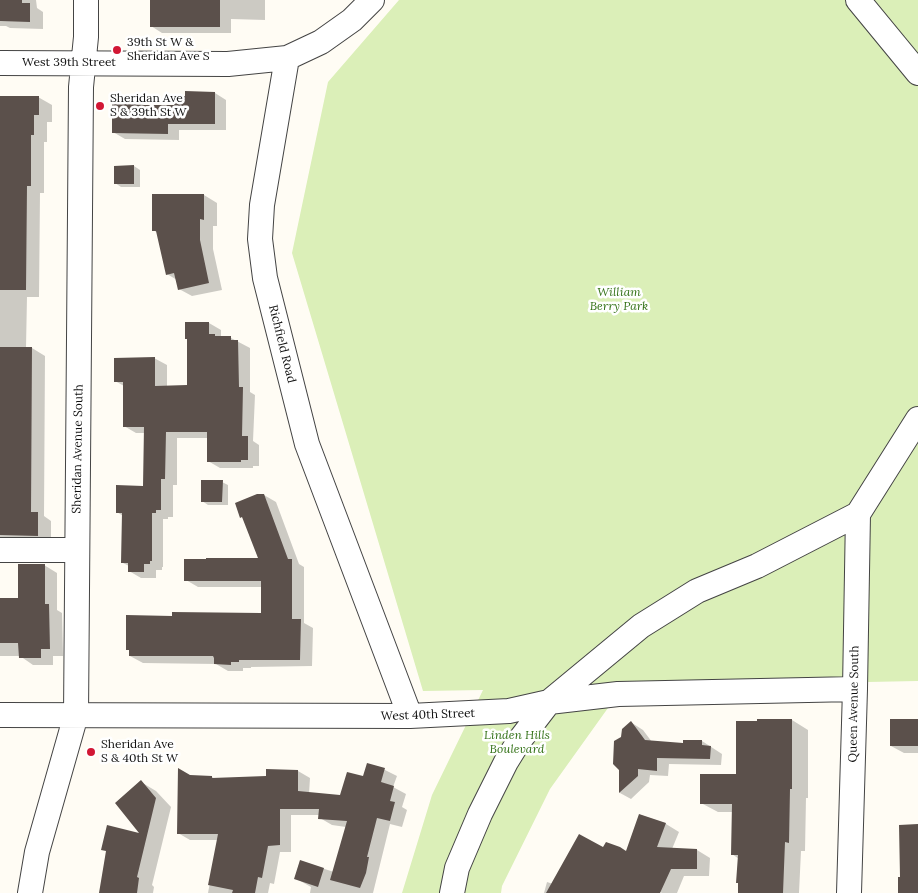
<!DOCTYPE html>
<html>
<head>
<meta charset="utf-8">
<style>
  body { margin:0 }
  canvas { display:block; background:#fffcf4 }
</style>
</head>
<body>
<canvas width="918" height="893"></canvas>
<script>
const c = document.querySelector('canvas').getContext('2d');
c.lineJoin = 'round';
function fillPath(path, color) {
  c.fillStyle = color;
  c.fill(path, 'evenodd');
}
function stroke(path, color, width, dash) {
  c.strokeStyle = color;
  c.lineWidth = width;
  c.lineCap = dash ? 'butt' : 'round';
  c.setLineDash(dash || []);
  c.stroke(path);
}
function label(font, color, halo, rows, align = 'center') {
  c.font = font + ' Lora,serif';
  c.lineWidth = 5;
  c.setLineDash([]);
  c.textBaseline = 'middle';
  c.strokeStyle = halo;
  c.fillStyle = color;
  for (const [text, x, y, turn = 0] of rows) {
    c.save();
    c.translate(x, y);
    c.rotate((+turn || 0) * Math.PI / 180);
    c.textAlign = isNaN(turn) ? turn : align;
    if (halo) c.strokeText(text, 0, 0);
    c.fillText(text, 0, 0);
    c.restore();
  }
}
fillPath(new Path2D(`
  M399 0H918V681L615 687 618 694 550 789 502 886 501 893H402L432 795 483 690 423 691 292 253 328 82Z`), '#dbefb8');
fillPath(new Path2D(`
  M0 0H36L37 8 43 12V29L10 28 6 26H0Z
  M151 0H265V20L231 19V33H162L151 26Z
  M215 93 226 100V130H179V140L125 139 113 132 134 99 146 106 175 107Z
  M0 97H38L52 105V122H47V142H44V193H40L39 297H27L26 348H32L45 356 44 516 51 521V543L0 542Z
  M134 166 140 170V187H121L115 183Z
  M204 195 217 203V226H213V249L222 290 192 296 179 289 177 280 167 274 158 233 153 230Z
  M186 323H209L221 330V338H231L250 348V392L255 395 253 441 259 445V466H253V468H220L208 461 209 438H177V485H173V517H168V519H163V567H162V570H156V578H141L129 571V566L123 563V516L117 512 144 487 145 433H136L124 426V386L115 381 154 358 167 365V387L188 386V340L186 338Z
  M222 482 228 485V505H208L202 501Z
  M264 495 276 502 299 564 304 567V623L313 628 312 666 251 667V668H243V671H228L216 664 143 663 130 656 174 617 262 615V587H198L186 580 259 560 244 518 242 517Z
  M44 565 57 573V610L62 613 63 656H53V665H33L20 656H0V599H19Z
  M792 720 808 730V798H806L805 851H801L799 893H738L739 859 732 854 733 812H718L701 803 737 776Z
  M918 720V753H904L891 746Z
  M632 723 643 730 652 742 684 745 702 741 722 754 721 765 669 764 668 776 650 775 649 782 631 799 620 793 623 738Z
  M368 764 385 770 397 776 393 787 406 794 402 807 407 810 402 827 390 824 373 893H310L311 887 295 878 300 861 334 872 346 827 332 825 320 818V815H291V852H280L274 884 270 883 268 893H208L218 840H190L178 833 191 776 212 777 215 779 267 778 298 771 310 778 309 794 340 796 364 778Z
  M141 782 156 791 171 807 152 885 154 887 153 893H100L143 835Z
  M640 815 666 824 679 832 672 849 697 850 710 858 709 876H684L677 893H662L644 885 642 893H544L547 882 553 884 604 849 627 852Z`), '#0003');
fillPath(new Path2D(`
  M0 0H22V3H30V22L0 21Z
  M150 0H220V27H150Z
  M185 91 215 92V124H168V134L112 133V98H134V104L140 105H174V96H185Z
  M0 96H39V115H34V135H31V186H27L26 290H0Z
  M134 165V184H114V166Z
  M152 194H204V220L200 219V240L209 283 178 290 174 273 166 275 156 231H152Z
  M185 322H209V334H215V336H231V340H238L239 387H243L242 436H248V460H241V462H207V432H166L165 479H161V510H156V513H152V561H150V564H144V572H128V563H121L122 513H116V485L143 486 144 427H123V382H114V358L155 357V386L187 385V339H185Z
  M0 347H32L31 512H38V536L0 535Z
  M201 480H223L222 502H201Z
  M257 494H264L288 559H292V619H301L300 660H239V662H231V665L214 664V658L213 656H129V650H126V615L172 616V612L261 613V581H184V559H206V558H258L242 517 240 518 235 503Z
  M18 564H45V604H49L50 649H41V658H19L18 643H0V598H18Z
  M757 719H792V789H790L789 843 785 842 783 893H738V883H736L738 855H731L732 804H700V774H736V721H757Z
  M890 719H918V746H890Z
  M631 721 645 740 683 743V740H702V745L711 746 710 759 657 758V771L638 769V776L619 793V770L613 764 614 741 621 737 622 729Z
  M367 763 385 768 381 782 394 786 390 801 395 802 390 821 377 818 367 857H369L366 873 360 888 330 880 347 821 318 819 319 809H280V845L268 846 262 878 258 877 255 893H232L233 890 208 885 218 834H177L178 768 190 775 212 776V778L266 776V769L298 770V791L340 795 347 772 363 776Z
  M141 780 156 798 137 877 139 878 137 893H99L106 851 101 850 107 825 139 833 115 803Z
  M639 814 666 823 657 847 697 849V869H671L660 893H546L579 834 603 847 606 842 620 847 626 851Z
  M918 824V893H898V877H900L899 825Z
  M300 860 324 868 318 887 294 879Z`), '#5b504b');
const minor = new Path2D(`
  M858 0 918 73
  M287 58 262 205 260 239 265 278 307 444 410 716
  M0 63 228 64 287 58 321 42 352 20 372 0
  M0 550H77
  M0 715 410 716 509 711 549 702 618 694 855 689
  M30 893 37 852 76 715 81 87 86 37V0
  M452 893 457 868 480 814 506 762 519 741 549 702 641 626 697 591 757 566 858 514 918 419
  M849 893 855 689 858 514`);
stroke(minor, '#444', 26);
stroke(minor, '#fff', 24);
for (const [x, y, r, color] of [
  [117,50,5,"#d21734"],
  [100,106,5,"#d21734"],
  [91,752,5,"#d21734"]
]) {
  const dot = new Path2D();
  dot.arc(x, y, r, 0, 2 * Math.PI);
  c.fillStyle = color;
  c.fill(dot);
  stroke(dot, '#fff', 2);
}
label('12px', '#111', '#fff', [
  ["39th St W &",127,43],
  ["Sheridan Ave S",127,57],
  ["Sheridan Ave",110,99],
  ["S & 39th St W",110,113],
  ["Sheridan Ave",101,745],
  ["S & 40th St W",101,759]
], 'left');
label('12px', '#111', '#fff', [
  ["West 39th Street",69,63],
  ["Richfield Road",282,344,76],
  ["Sheridan Avenue South",78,449,-89],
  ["Queen Avenue South",854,704,-89],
  ["West 40th Street",428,715,-2]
]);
label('italic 12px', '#347218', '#fff', [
  ["William",619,293],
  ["Berry Park",619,307],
  ["Linden Hills",517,736],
  ["Boulevard",517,750]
]);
</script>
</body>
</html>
